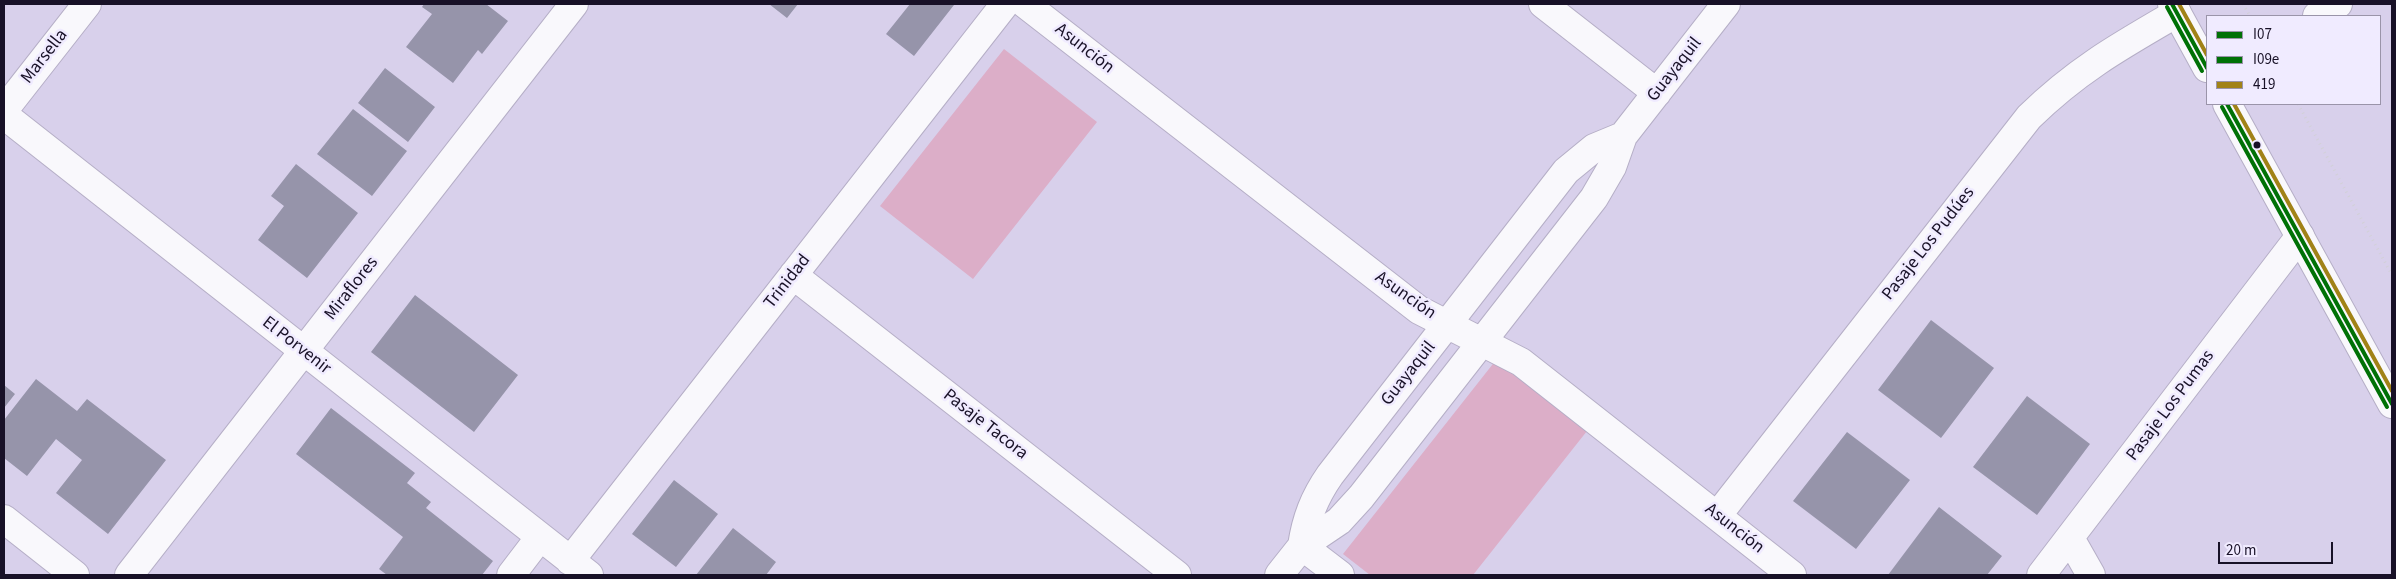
<!DOCTYPE html>
<html>
<head>
<meta charset="utf-8">
<style>
  body { margin:0 }
  #map { position:relative; width:2396px; height:579px; overflow:hidden; background:#d8d0eb; font-family:"Source Sans 3",sans-serif }
  canvas { display:block }
  .frame { position:absolute; inset:0; border:5px solid #181127; pointer-events:none }
  .legend { position:absolute; left:2206px; top:15px; width:175px; height:90px; box-sizing:border-box; background:#f0ebff; border:1px solid #9a94a9; margin:0; padding:6px 9px; list-style:none; font-size:15px; color:#181127 }
  .legend li { display:flex; align-items:center; gap:10px; height:25px }
  .legend b { width:25px; border:1px solid #9a94a9 }
  .scale { position:absolute; left:2218px; top:542px; width:115px; height:22px; box-sizing:border-box; border:2px solid #181127; border-top:0; padding-left:6px; font-size:15px; line-height:18px; white-space:nowrap; color:#181127; -webkit-text-stroke:4px #f0ebff; paint-order:stroke }
</style>
</head>
<body>
<div id="map">
<canvas width="2396" height="579"></canvas>
<div class="frame"></div>
<ul class="legend">
<li><b style="height:6px;background:#007106"></b>I07</li>
<li><b style="height:6px;background:#007106"></b>I09e</li>
<li><b style="height:6px;background:#a18217"></b>419</li>
</ul>
<div class="scale">20 m</div>
</div>
<script>
const c = document.querySelector('canvas').getContext('2d');
c.lineJoin = 'round';
function fillPath(path, color) {
  c.fillStyle = color;
  c.fill(path, 'evenodd');
}
function stroke(path, color, width, dash) {
  c.strokeStyle = color;
  c.lineWidth = width;
  c.lineCap = dash ? 'butt' : 'round';
  c.setLineDash(dash || []);
  c.stroke(path);
}
function label(font, color, halo, rows, align = 'center') {
  c.font = font + ' "Source Sans 3",sans-serif';
  c.lineWidth = 5;
  c.setLineDash([]);
  c.textBaseline = 'middle';
  c.strokeStyle = halo;
  c.fillStyle = color;
  for (const [text, x, y, turn = 0] of rows) {
    c.save();
    c.translate(x, y);
    c.rotate((+turn || 0) * Math.PI / 180);
    c.textAlign = isNaN(turn) ? turn : align;
    if (halo) c.strokeText(text, 0, 0);
    c.fillText(text, 0, 0);
    c.restore();
  }
}
fillPath(new Path2D(`
  M1004 49 1097 122 973 279 880 206Z
  M1496 360 1587 431 1473 575H1370L1343 554Z`), '#dcaec8');
fillPath(new Path2D(`
  M424 4H486L508 21 482 54 478 50 453 83 406 47 432 14 422 7Z
  M769 4H798L787 18Z
  M910 4 954 5 914 56 886 34Z
  M385 68 435 107 408 142 358 103Z
  M353 109 407 151 372 196 317 154Z
  M296 164 358 213 307 278 258 240 284 206 271 196Z
  M415 295 518 375 474 432 371 352Z
  M1931 320 1994 368 1941 438 1878 390Z
  M36 379 77 411 87 399 166 460 108 534 56 493 82 460 56 439 27 476 4 458V420Z
  M4 385 15 394 4 408Z
  M2027 396 2090 444 2037 515 1973 467Z
  M331 408 415 473 407 483 431 502 426 508 493 561 482 575H387L379 569 403 537 296 454Z
  M1847 432 1910 480 1856 549 1793 501Z
  M674 480 718 514 676 567 632 534Z
  M1939 507 2002 556 1987 575H1888Z
  M733 528 776 562 766 575H696Z`), '#9694aa');
const minor = new Path2D(`
  M1025 4 1419 310 1521 362 1792 575
  M1543 4 1657 93
  M2317 16 2338 4
  M4 110 87 4
  M4 115 589 575
  M793 275 1177 575
  M1717 516 2029 117C2077 70 2120 46 2177 13
  M4 519 75 575
  M2070 538 2091 575
  M1302 546C1306 519 1314 498 1330 475L1566 171 1594 148 1623 136
  M1302 546 1340 575
  M570 561 1005 4
  M129 575 574 4
  M511 575 540 537
  M1279 575 1302 546 1339 521 1361 497 1594 198 1612 167 1623 136 1726 4
  M2041 575 2300 236`);
const tertiary = new Path2D(`
  M2172 4 2207 68
  M2227 104 2392 404`);
stroke(minor, '#b5aec6', 30);
stroke(tertiary, '#b5aec6', 30);
stroke(new Path2D(`
  M2243 4 2250 16
  M2298 104 2392 275`), '#d2d0d8', 3, [1, 4]);
stroke(minor, '#f9f8fc', 28);
stroke(tertiary, '#f9f8fc', 28);
stroke(new Path2D(`
  M2172 4 2207 68
  M2227 104 2392 404`), '#007106', 4);
stroke(new Path2D(`
  M2167 7 2202 71
  M2222 107 2387 407`), '#007106', 4);
stroke(new Path2D(`
  M2179 4 2207 55
  M2234 104 2392 391`), '#a18217', 4);
for (const [x, y, r, color] of [
  [2257,145,4.5,"#181127"]
]) {
  const dot = new Path2D();
  dot.arc(x, y, r, 0, 2 * Math.PI);
  c.fillStyle = color;
  c.fill(dot);
  stroke(dot, '#f0ebff', 2);
}
label('18px', '#181127', '#f0ebff', [
  ["Asunción",1084,49,38],
  ["Marsella",45,57,-52],
  ["Guayaquil",1675,70,-52],
  ["Pasaje Los Pudúes",1929,244,-52],
  ["Trinidad",788,282,-52],
  ["Miraflores",352,289,-52],
  ["Asunción",1405,296,35],
  ["El Porvenir",296,346,38],
  ["Guayaquil",1409,374,-52],
  ["Pasaje Los Pumas",2171,406,-53],
  ["Pasaje Tacora",985,425,38],
  ["Asunción",1734,529,38]
]);
</script>
</body>
</html>
